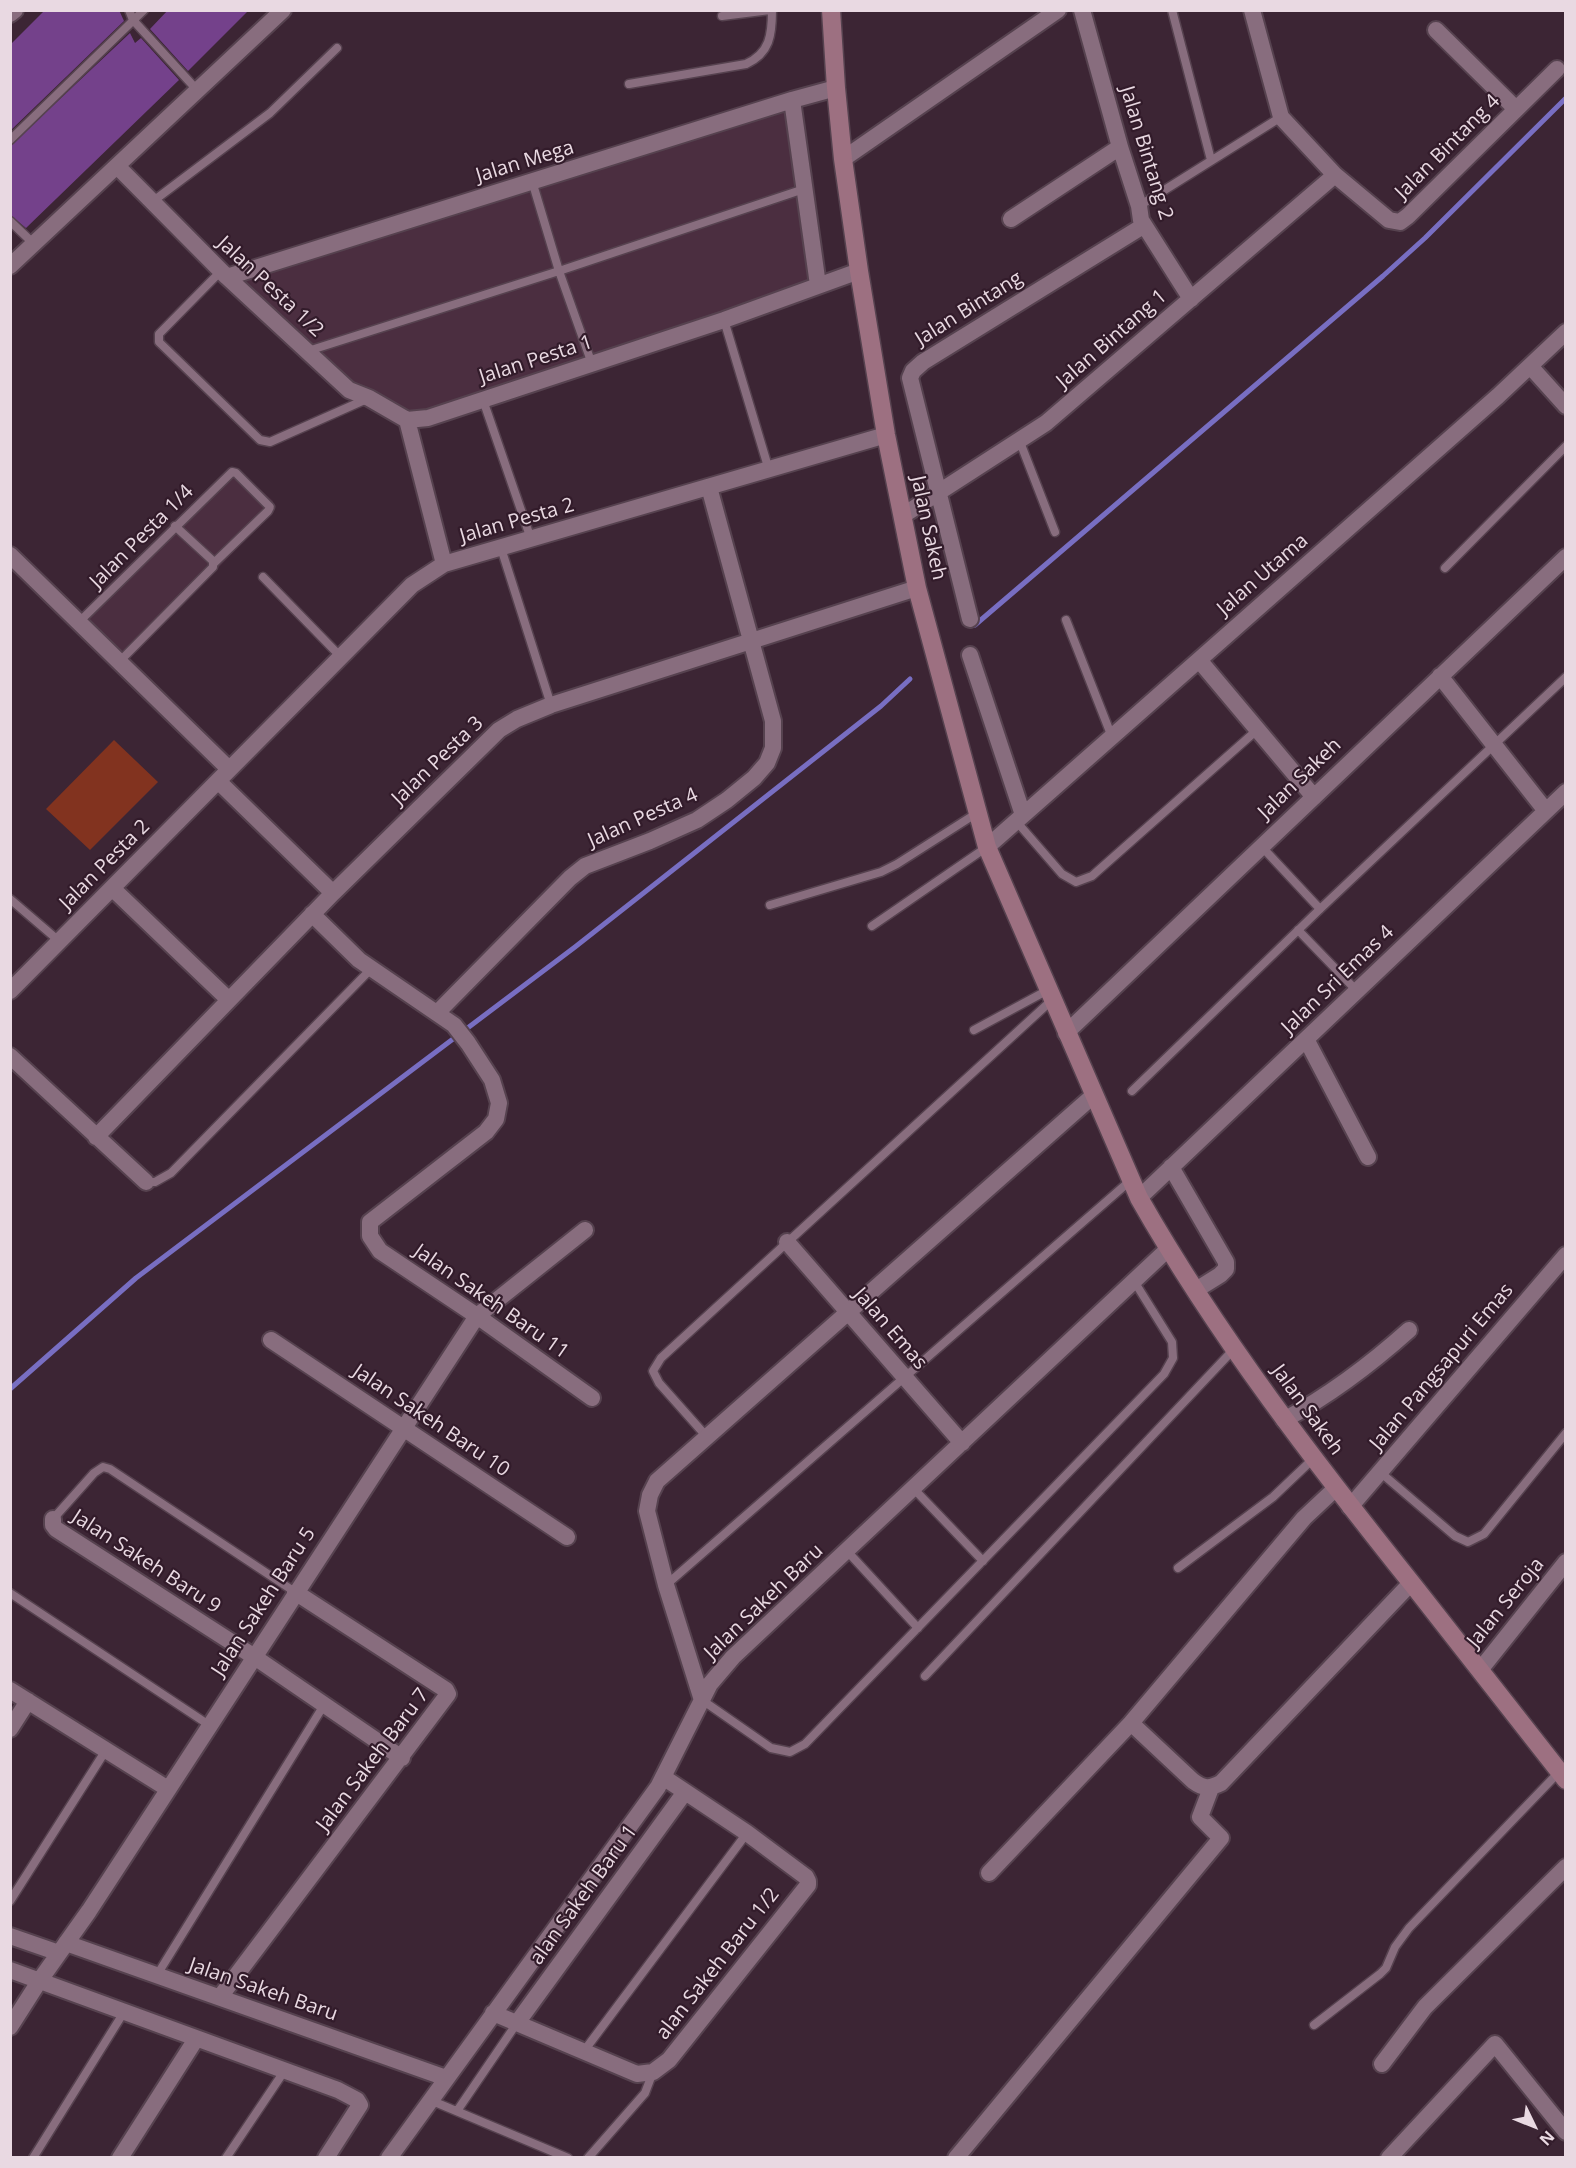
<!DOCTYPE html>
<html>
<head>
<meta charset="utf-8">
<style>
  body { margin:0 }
  #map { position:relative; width:1576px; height:2168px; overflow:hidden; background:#3c2534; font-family:"Open Sans",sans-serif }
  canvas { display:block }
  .frame { position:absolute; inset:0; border:12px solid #e9d9e2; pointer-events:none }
  .north { position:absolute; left:1504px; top:2096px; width:60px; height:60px; -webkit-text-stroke:4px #321b2a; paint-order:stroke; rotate:133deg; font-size:16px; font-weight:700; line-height:24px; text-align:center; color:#e9d9e2 }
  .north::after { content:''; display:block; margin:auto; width:21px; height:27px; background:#e9d9e2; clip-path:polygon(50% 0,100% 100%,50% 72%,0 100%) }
</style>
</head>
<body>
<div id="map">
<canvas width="1576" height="2168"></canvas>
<div class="frame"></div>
<div class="north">N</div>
</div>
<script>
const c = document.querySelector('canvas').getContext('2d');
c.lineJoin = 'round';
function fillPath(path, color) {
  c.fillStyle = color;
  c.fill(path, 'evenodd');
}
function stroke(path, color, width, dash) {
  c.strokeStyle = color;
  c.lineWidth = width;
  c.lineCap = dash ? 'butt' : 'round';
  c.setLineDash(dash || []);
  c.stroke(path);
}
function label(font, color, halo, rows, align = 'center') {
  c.font = font + ' "Open Sans",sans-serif';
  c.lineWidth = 4.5;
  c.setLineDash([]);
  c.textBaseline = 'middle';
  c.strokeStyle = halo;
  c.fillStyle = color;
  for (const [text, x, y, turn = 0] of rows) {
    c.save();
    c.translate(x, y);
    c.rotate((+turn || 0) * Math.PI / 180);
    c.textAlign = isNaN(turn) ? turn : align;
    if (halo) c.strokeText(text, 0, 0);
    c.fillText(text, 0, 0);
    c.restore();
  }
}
fillPath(new Path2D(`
  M796 92 825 290 401 425 347 396 229 269Z
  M232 468 238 469 273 501 272 513 118 670 72 624 226 471Z`), '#4b2e40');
fillPath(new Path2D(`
  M114 740 158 782 90 850 46 809Z`), '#82331f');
stroke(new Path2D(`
  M975 625 1383 276 1425 238 1566 98
  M10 1389 136 1278 575 947 881 706 910 679`), '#786ec2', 5);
fillPath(new Path2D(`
  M45 10H119L124 21 10 131V45Z
  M168 10H249L188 71 150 29Z
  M130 33 135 43 141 38 179 80 26 228 10 215V146Z`), '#74418b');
const lane = new Path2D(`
  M129 10 133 20 198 91
  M1172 10 1211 160
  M722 16 770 10
  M629 84 746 64C770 53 772 35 772 10
  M10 140 144 10
  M532 181 559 271 592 364
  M152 202 270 113 337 48
  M1139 206 1281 117
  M10 221 34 244
  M221 271 159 334V342L260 440 270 442 369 398
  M724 320 769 470
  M308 351 559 271 804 189
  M483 400 531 539
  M1020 442 1055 532
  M501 548 551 705
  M1445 568 1566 446
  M263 577 340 656
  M1066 620 1112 737
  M79 622 232 472 236 473 270 507 268 511 214 563
  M119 662 213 567V561L175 526
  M1016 821 1062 874 1076 882 1092 876 1257 730
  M1262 847 1320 909
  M10 899 59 941
  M770 905 881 872 897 864 977 813
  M872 926 987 847
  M1298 930 1357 991
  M974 1030 1048 990
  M1132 1091 1320 909 1566 677
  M146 1182H155L171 1173 371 969
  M707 1437 659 1383 653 1371 661 1358 1052 1000
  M1380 1472 1455 1536 1468 1542 1484 1534 1566 1433
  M913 1488 983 1561
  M53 1519 94 1473 103 1467 110 1469 295 1592
  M847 1551 918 1628
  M1178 1568 1273 1497 1314 1458
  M666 1585 1131 1180
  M10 1593 209 1725
  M925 1676 1235 1348
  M702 1700 771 1748 790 1752 805 1744 1164 1374 1173 1358 1172 1342 1134 1281
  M10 1901 106 1750
  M157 1975 324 1705
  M1314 2025 1380 1974 1386 1968 1395 1947 1409 1928 1559 1772
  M584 2051 747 1833
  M430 2100 568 2158
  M457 2111 517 2023
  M33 2158 124 2012
  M226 2158 285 2070
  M588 2158 645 2093 653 2072`);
const street = new Path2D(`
  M1082 10 1120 147 1139 206 1141 220 1191 299
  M1252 10 1281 117 1335 175 1389 220 1400 222 1408 216 1557 69
  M10 14 15 10
  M1436 30 1516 109
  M792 100 818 285
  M843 159 1058 10
  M117 166 227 277 349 390 369 398 407 420
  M1011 219 1120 147
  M10 266 283 10
  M227 277 792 100 836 88
  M1530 366 1566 406
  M407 420 428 418 724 320 859 271
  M407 420 444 564
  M902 516 1046 423 1335 175
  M10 555 229 769
  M970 619 910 378 913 371 923 362 1143 226
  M970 655 1023 815
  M1199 660 1314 797
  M1440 676 1546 811
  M218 781 333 893
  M987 847 1498 396 1566 332
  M112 888 229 1000
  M312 914 359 960 454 1025 468 1043 492 1080 499 1103 496 1119 486 1132 370 1222V1236L380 1251 477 1316 592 1398
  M10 991 412 585 444 564 886 435
  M437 1013 570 878 585 866 650 841 697 820 727 800 754 778 767 763 773 748V721L709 487
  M1066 1033 1566 557
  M1306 1039 1368 1157
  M10 1056 146 1182
  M96 1137 333 893 499 730 517 719 551 705 917 588
  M1171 1167 1226 1262V1269L1220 1275 1196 1290
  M1139 1198 1566 792
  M787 1242 962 1443
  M271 1340 567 1537
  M1284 1420C1330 1395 1370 1365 1409 1330
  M1350 1507 1566 1255
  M53 1519V1525L56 1529 253 1656 402 1758
  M1480 1670 1566 1562
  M10 1690 168 1789
  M702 1700 666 1585 647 1511 650 1495 657 1481 1094 1095
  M1131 1723 1193 1781C1204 1789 1209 1789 1221 1783L1411 1583
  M10 1729 28 1701
  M989 1873 1131 1723 1304 1518 1336 1488
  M10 1936 59 1953
  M66 1943 446 2078
  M10 1970 338 2090 357 2100 360 2105 326 2158
  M220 1997 448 1694 446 1690 295 1592
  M493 2013 637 2074 653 2072 669 2060 808 1885V1881L806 1877 747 1833 663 1777
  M517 2023 685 1792
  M10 2027 40 1980 89 1911 477 1316 585 1230
  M1382 2064 1425 2007 1566 1867
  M120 2158 196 2039
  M389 2158 658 1787 710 1684 733 1657 1168 1249
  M956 2158 1221 1838 1200 1817 1211 1788
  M1389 2158 1495 2044 1566 2132`);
const secondary = new Path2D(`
  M831 10 836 88 843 159 859 271 886 435 917 588 987 847 1139 1198C1218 1337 1317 1465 1417 1590 1467 1653 1516 1717 1566 1780`);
stroke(lane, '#56424f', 11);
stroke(street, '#56424f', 20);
stroke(secondary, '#56424f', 21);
stroke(lane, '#886d7e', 8);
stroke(street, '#886d7e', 16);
stroke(secondary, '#9d7081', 18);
label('20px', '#e9d9e2', '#321b2a', [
  ["Jalan Bintang 4",1448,147,-45],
  ["Jalan Bintang 2",1146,153,73],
  ["Jalan Mega",525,162,-17],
  ["Jalan Pesta 1/2",270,287,43],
  ["Jalan Bintang",969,309,-32],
  ["Jalan Bintang 1",1112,339,-41],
  ["Jalan Pesta 1",536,360,-18],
  ["Jalan Pesta 2",517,521,-16],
  ["Jalan Sakeh",928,528,78],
  ["Jalan Pesta 1/4",142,537,-45],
  ["Jalan Utama",1263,575,-41],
  ["Jalan Pesta 3",438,761,-44],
  ["Jalan Sakeh",1300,779,-44],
  ["Jalan Pesta 4",643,818,-24],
  ["Jalan Pesta 2",105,865,-45],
  ["Jalan Sri Emas 4",1338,980,-44],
  ["Jalan Sakeh Baru 11",491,1302,35],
  ["Jalan Emas",890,1329,49],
  ["Jalan Pangsapuri Emas",1442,1367,-50],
  ["Jalan Sakeh",1307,1410,54],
  ["Jalan Sakeh Baru 10",431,1421,34],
  ["Jalan Sakeh Baru 9",146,1562,33],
  ["Jalan Sakeh Baru 5",264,1602,-57],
  ["Jalan Sakeh Baru",764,1602,-44],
  ["Jalan Seroja",1506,1603,-51],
  ["Jalan Sakeh Baru 7",373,1760,-53],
  ["alan Sakeh Baru 1",584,1895,-54],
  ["alan Sakeh Baru 1/2",718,1964,-52],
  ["Jalan Sakeh Baru",263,1990,19]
]);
</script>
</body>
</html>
